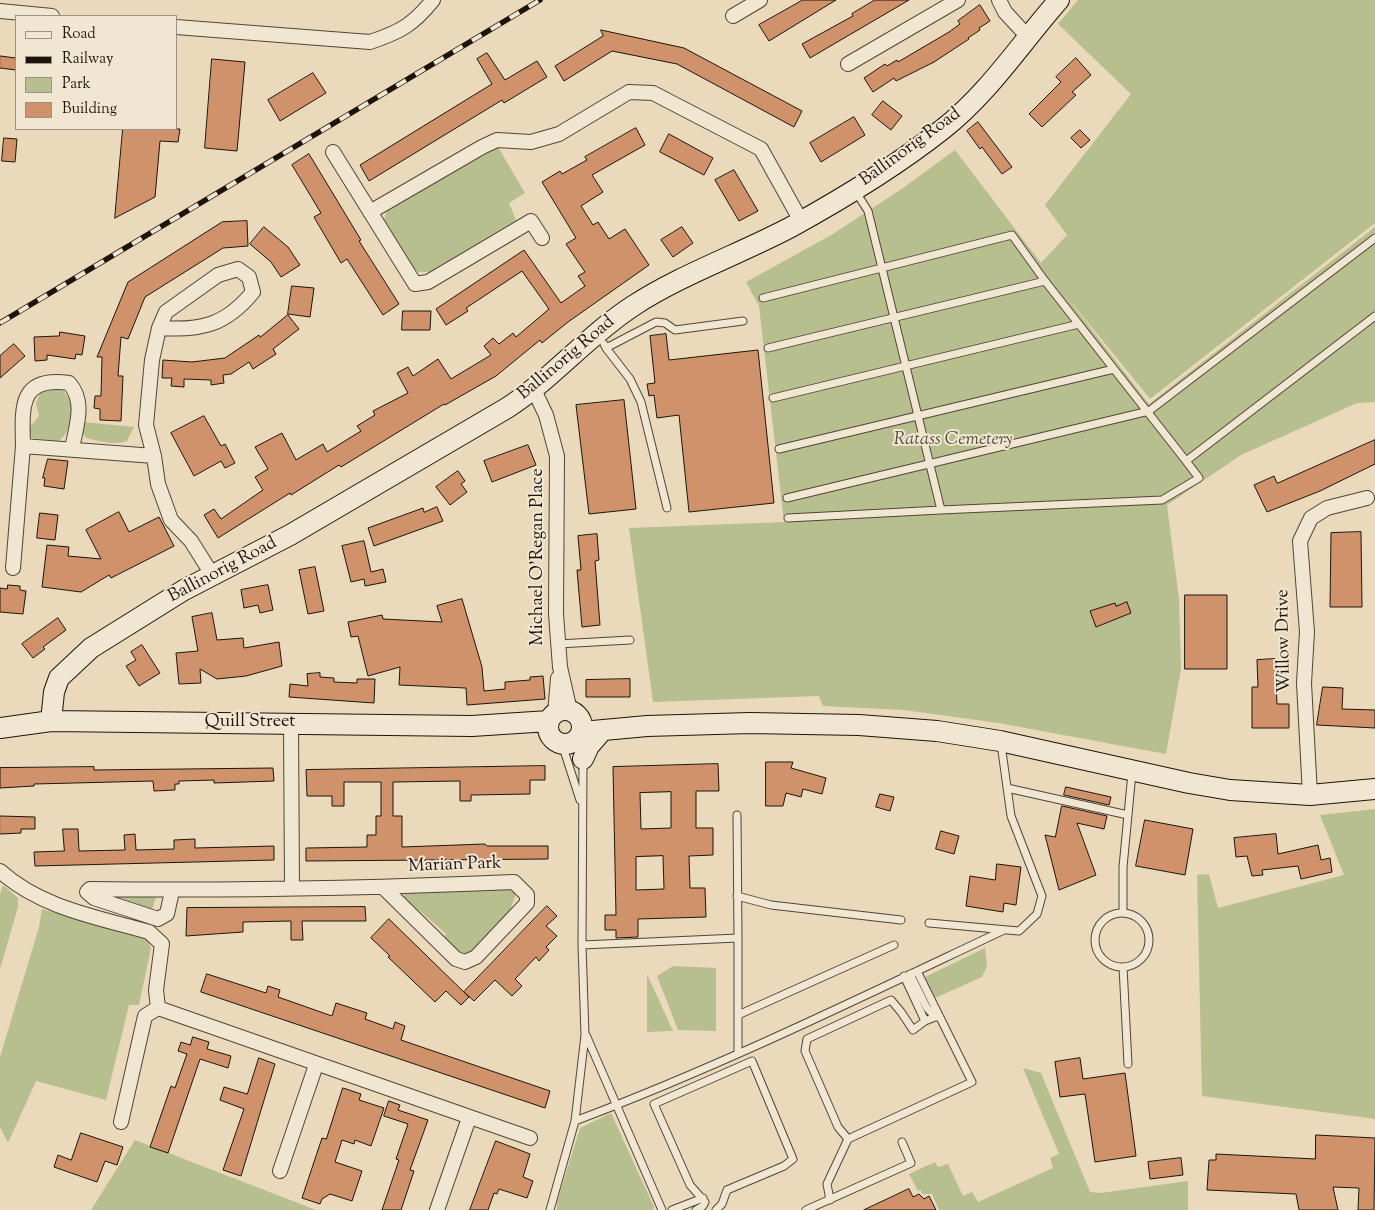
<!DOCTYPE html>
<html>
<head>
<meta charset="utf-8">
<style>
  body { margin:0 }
  #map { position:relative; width:1375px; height:1210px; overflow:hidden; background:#ead9ba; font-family:"Sorts Mill Goudy",serif }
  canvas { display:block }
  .legend { position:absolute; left:15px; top:15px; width:162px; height:115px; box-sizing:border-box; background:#f1e6d2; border:1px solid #9c9283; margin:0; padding:6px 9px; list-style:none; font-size:15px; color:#1d150c }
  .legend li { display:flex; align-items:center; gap:10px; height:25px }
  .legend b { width:25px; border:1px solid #9c9283 }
</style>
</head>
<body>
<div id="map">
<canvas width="1375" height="1210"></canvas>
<ul class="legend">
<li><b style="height:6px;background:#f1e6d2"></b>Road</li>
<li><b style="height:6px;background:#1d150c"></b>Railway</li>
<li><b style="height:14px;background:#b8bf8e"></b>Park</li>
<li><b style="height:14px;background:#d0926b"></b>Building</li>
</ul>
</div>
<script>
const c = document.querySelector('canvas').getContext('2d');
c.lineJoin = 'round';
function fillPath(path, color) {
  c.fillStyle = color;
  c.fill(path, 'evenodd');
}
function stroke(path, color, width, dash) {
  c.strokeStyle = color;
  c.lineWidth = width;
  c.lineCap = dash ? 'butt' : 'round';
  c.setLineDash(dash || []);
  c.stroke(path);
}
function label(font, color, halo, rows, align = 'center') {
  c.font = font + ' "Sorts Mill Goudy",serif';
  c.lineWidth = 4;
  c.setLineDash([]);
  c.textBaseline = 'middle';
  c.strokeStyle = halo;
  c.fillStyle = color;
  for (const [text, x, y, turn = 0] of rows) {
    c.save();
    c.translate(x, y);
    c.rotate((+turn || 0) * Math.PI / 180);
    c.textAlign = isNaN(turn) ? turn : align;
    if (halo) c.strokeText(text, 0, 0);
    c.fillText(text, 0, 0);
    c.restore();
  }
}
fillPath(new Path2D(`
  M1078 0H1375V223L1150 399 1063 292 1149 404 1375 227V402L1357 403 1241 455 1167 505 1179 599 1181 669 1166 754 998 723 904 710 823 706 819 696 653 702 629 528 784 522 759 306 746 282 833 234 903 188 955 150 1041 263 1067 235 1045 205 1131 94 1058 24Z
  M498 147 525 193 509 203 516 220 429 272H418L409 263 384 220 387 210Z
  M58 387C77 398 75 428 59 441L32 438 28 429 39 416 36 404 41 390Z
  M82 422 134 427 127 441C113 446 100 441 86 438L83 433Z
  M1375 809V1119L1202 1096 1197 875 1209 874 1218 908 1344 875 1320 815Z
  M3 885 18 898V907L0 969V894Z
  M511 887 516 893 509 914 473 951 464 954 451 948 443 940 446 934 419 910 411 909 402 897 410 890Z
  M108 893H157L151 913 105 897Z
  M42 909 147 939 151 948 139 1005H129L106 1100 36 1081 8 1143 0 1127V1057L39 927Z
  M985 948 987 966 982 977 935 998 925 977Z
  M673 966 716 968V1031L678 1030 657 976Z
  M647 974 673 1031 647 1032Z
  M1023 1068 1041 1073 1090 1192 1101 1193 1188 1181V1210H939L932 1194H922L921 1190 918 1191 909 1174 935 1162 938 1167 948 1164 963 1196 972 1192 978 1202 1053 1168 1050 1158 1059 1154Z
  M611 1113 654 1207 653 1210H557V1202L580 1128Z
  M135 1140 316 1210H91Z`), '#b8bf8e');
const building = new Path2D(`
  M803 0H836L769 41 759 25Z
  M875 0H909L810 58 802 44 853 16 852 14Z
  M980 5 990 21 979 28 980 30 968 38 969 39 934 62 896 81 894 78 873 92 864 78 885 64 887 66 897 60 898 62 949 32 960 24 958 21Z
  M601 30 684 48 802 111 794 127 677 64 612 51 564 81 555 66 603 36Z
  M487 53 505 80 537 61 547 77 504 103 502 100 369 181 360 165 492 84 477 59Z
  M0 56 16 58V70L0 68Z
  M1076 58 1091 75 1072 92 1076 95 1042 127 1029 114 1061 82 1056 77Z
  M212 59 245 62 237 151 205 148Z
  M313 73 326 93 280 121 268 100Z
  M883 101 902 116 891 130 872 115Z
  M854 117 865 135 821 162 810 143Z
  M978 122 1012 167 1002 174 982 147 980 149 967 131Z
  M636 128 645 145 592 175 603 192 581 206 593 225 598 222 609 239 625 229 649 265 568 322 542 343 540 340 496 376 445 405 444 404 341 467 339 465 291 495 290 493 218 538 204 515 214 509 221 519 263 490 255 477 268 469 255 447 282 433 296 460 323 444 327 452 361 431 357 426 375 415 373 411 408 393 397 373 408 367 413 376 438 359 451 379 491 355 484 346 493 338 499 344 513 333 516 337 549 309 522 271 466 308 468 311 446 325 436 309 524 250 561 303 585 286 578 276 585 272 566 244 576 238 542 182 560 171 562 174 587 160 585 157Z
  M123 129H180L178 142 160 141 155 197 115 218Z
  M1080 130 1090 140 1081 148 1071 138Z
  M669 134 713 158 704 175 660 152Z
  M4 138 17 139 15 162 2 161Z
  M309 154 361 240 359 241 399 304 383 315 347 259 341 263 314 217 321 213 292 165Z
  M734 170 758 211 739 221 715 180Z
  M247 221 248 246 223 248 145 297 128 339 121 337 118 376H123L121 421 100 420V409L94 408 95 396H101L102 357H97L128 282 222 222Z
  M264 227 288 247 300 265 281 277 271 262 250 244Z
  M682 227 693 243 673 257 661 240Z
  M292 286 314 288 310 317 288 314Z
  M403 311H431L430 330H402Z
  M288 315 299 329 273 349 276 354 253 369 249 362 231 374 223 375 224 383 211 385V380L184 379V387L171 386 172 378H162L163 360 192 362 225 358 259 335 260 337Z
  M60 332 85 336 82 355 76 354 75 359 47 355V360L35 361 34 337 59 336Z
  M666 334 669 360 758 350 774 503 689 512 679 415 657 418 654 395 649 396 647 384 655 383 650 336Z
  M14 344 25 356 0 378V356Z
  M624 400 636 509 589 514 576 405Z
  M204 416 221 446 225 444 235 463 225 468 221 461 194 476 171 433Z
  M1375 440V464L1320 491 1267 512 1254 485 1274 476 1277 483Z
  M528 445 536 465 492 482 484 461Z
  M48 459 68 461 64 489 44 486 45 478H43Z
  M458 471 465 481 461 484 467 492 450 505 436 487Z
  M437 507 443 521 374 546 368 528 423 508 424 512Z
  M119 512 129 532 159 517 174 546 111 578 109 575 81 592 42 587 47 545 69 547 68 556 101 559 86 530Z
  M40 513 58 515 55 540 37 538Z
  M1361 532 1362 607H1330L1331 533Z
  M597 534 599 560 595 561 600 625 582 627 577 570H581L578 536Z
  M364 541 371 572 383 569 386 582 365 586 364 579 351 582 342 546Z
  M315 567 324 611 308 614 299 570Z
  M8 585 20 586V590L26 591 23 614 0 612V588L7 589Z
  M268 585 273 610 260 613 258 605 244 608 241 590Z
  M1185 595H1227V669H1185Z
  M462 599 482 667 484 691 505 689V682L530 680V677L543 676 545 699 467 705 466 688 399 685 400 667 368 676 358 636 351 637 348 622 382 615 383 619 442 622 437 606Z
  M1127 602 1131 613 1096 627 1090 611 1115 603 1116 606Z
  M212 613 217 640 243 638 244 648 279 642 282 666 246 676 217 679 200 669 201 683 179 684 176 653 198 651 192 617Z
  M58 618 66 630 43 647 45 649 33 658 22 644Z
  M142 645 160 673 139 686 126 666 136 660 131 652Z
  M1275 659 1277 704H1289V728H1252V687H1258L1257 660Z
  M320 673V677L334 678V682L357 683V679H375L374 703 289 697 290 684 308 686 307 674Z
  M630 679V697H586V680Z
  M1323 687 1343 688 1342 709 1375 710V728L1317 725Z
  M766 762H793L791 768 826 778 822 794 803 789 801 797 786 793 783 806H766Z
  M718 764 719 791H696V828H713V855L689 856 690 888H705L706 917 638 919V937L616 938V930H605V915H616L613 767ZM671 792V828L641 829 640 793ZM663 856 664 889 636 890V857Z
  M545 766V780H530V794L471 795V801H460V781L393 782V816H402V847L485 844 487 846H548V859L306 861V848L367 847V835H376V816H381V782H344V806H332V796H307L306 770Z
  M94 767V770L273 768 274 781 214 783V780L179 781V784H175V790L154 791 153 781 34 784V786L0 788V768Z
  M1066 787 1111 797 1109 805 1064 795Z
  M880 794 894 797 890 811 876 807Z
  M1062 806 1107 816 1104 829 1077 823 1096 875 1059 890 1045 835 1055 837Z
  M0 816 35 817V829H21V833L0 834Z
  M1145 820 1193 829 1185 875 1136 866Z
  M63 829H78L79 851 125 850 124 835 135 834 136 850 174 849V840L195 839V848L274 846V860L35 866 34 852 64 851Z
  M941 831 959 836 954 854 936 849Z
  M1276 834 1278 854 1318 845 1321 860 1330 858 1332 872 1301 879 1298 866 1262 870 1263 875 1252 876 1247 856 1236 857 1234 838Z
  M997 864 1021 867 1016 905 1004 903 1003 912 966 906 970 876 995 880Z
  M547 906 557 916 546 926 557 936 546 947 549 950 539 961 536 957 515 979 522 986 512 996 495 980 474 1001 464 992Z
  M365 907 366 921H302L303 940H291V921L243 922V932L186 936 187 908Z
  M389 919 469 997 461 1005 446 991 435 1002 388 957 390 956 371 938Z
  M207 974 266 993 268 986 280 990 278 997 332 1016 336 1003 367 1013 365 1019 393 1029 395 1022 405 1026 401 1040 550 1091 545 1108 201 992Z
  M193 1037 209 1042 207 1049 231 1056 228 1068 200 1059 168 1153 150 1147 171 1086 175 1088 187 1054 178 1051 181 1042 190 1045Z
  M259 1058 275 1064 241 1176 223 1170 244 1109 220 1100 224 1087 247 1094Z
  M1080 1058 1083 1079 1125 1073 1136 1156 1095 1162 1085 1094 1060 1097 1055 1062Z
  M343 1088 361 1094 359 1100 384 1108 371 1146 355 1140 354 1144 342 1140 335 1162 362 1171 352 1201 330 1194 322 1199 320 1204 302 1198 322 1138 326 1139Z
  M389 1101 400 1105 398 1110 428 1120 410 1170 414 1171 401 1210H382L399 1160 396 1159 408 1124 384 1116Z
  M81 1133 123 1147 117 1165 105 1161 97 1182 54 1167 58 1155 71 1160Z
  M1316 1135 1375 1138 1374 1210H1358L1359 1188 1333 1187 1338 1210H1299L1296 1194 1207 1190 1209 1160H1216V1154L1315 1159Z
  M496 1141 530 1154 523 1177 533 1181 527 1198 499 1189 497 1194 494 1193 488 1210H470Z
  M1181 1158 1183 1175 1150 1179 1148 1162Z
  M909 1189 913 1197 919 1194 924 1199 929 1196 936 1210H864Z`);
fillPath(building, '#d0926b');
stroke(building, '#1d150c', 1);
const lane = new Path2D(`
  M856 192 868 211 941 510 1162 500 1199 478 1186 461 1375 316
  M763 298 1012 235 1045 281 1186 461
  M604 344 606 348 656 322 665 323 675 330 743 321
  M606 348 630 379 641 402 667 508
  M768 348 1045 281
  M773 398 1079 324
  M779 449 1114 369
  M787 498 1149 411 1375 238
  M788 518 941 510
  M558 644 630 640
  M562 744 580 800
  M1007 788 1128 815
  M737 815 738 938
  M737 896 771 905 901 920
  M1123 912V867L1132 773
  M1095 940a27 27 0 1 1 54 0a27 27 0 1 1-54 0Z
  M929 923 1019 931 1037 914 1042 896 1011 816 1001 744
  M582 945 738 938V1052
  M1123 967 1128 1064
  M910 974 927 1008 935 1017H940
  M904 976 925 1021
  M738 1015 894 945
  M586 1035 662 1210
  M575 1121C719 1067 864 996 1004 930
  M848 1139 838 1127 805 1051 807 1039 891 1000 901 1012 913 1030 925 1021 935 1017
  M830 1200 827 1184 848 1139 972 1082 917 971
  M550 1210 575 1121 585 1035 582 945 583 761
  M672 1210 703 1198
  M696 1210 703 1206 705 1202 690 1185 654 1104 752 1061 793 1159 784 1166 727 1190 722 1204 716 1210
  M806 1210 911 1163 902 1142`);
const street = new Path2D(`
  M999 0 1005 12 1028 37
  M0 11 52 16
  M733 16 760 0
  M176 27 370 42C400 32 413 25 433 0
  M848 64 958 0
  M333 152 415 284 428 282 531 221 542 238
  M370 212 482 147 497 140 531 142 559 134 629 92 653 93 761 149 801 221
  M159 328C201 331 226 325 253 292L249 277 238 269 218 275 166 312 159 328 152 360 146 425 154 456 158 484 171 520 191 541 213 576
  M534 390 546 415 557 456 556 614 560 667 570 711
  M23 446C22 407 19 376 69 383 86 402 76 426 72 449
  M13 568 23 446 154 456
  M555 714 558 678
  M291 723 292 887
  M1310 795 1304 683 1307 632 1300 541 1311 518 1327 508 1367 498
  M0 871C41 908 97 917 149 932L162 944 156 990 158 1008 145 1016 121 1122
  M172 891 167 914 158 919 94 898 87 892 90 889C231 891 372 888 514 882L527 895V903L476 957 465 962 456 959 383 887
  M158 1008 530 1138
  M280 1171 316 1065
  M437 1210 469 1118`);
const secondary = new Path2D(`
  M548 727a17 17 0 1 1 34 0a17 17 0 1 1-34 0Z
  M51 721 54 692 59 678 91 648 184 590 290 535 507 408C552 379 587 336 633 306 680 275 740 254 791 227 840 200 900 163 943 129 989 93 1021 43 1059 0
  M0 728 51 721 472 726 549 721
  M582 732 647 726 750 723 859 725 937 731 1000 741 1189 783 1230 790 1310 795 1375 789
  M583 759 589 746 602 731`);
stroke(lane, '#504638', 9);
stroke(street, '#504638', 16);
stroke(secondary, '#1d150c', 22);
stroke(lane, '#f1e6d2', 7);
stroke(street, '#f1e6d2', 14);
stroke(secondary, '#f1e6d2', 20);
const rail = new Path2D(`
  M0 323 540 0`);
stroke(rail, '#1d150c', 5.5);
stroke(rail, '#f1e6d2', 4, [11]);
label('18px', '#1d150c', '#f1e6d2', [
  ["Ballinorig Road",911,148,-36],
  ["Ballinorig Road",567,359,-40],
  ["Michael O'Regan Place",539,557,-90],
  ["Ballinorig Road",223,571,-28],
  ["Willow Drive",1285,641,-91],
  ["Quill Street",250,723],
  ["Marian Park",455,866,-2]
]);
label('italic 18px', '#53503a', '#f1e6d2', [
  ["Ratass Cemetery",953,441]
]);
</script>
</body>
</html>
